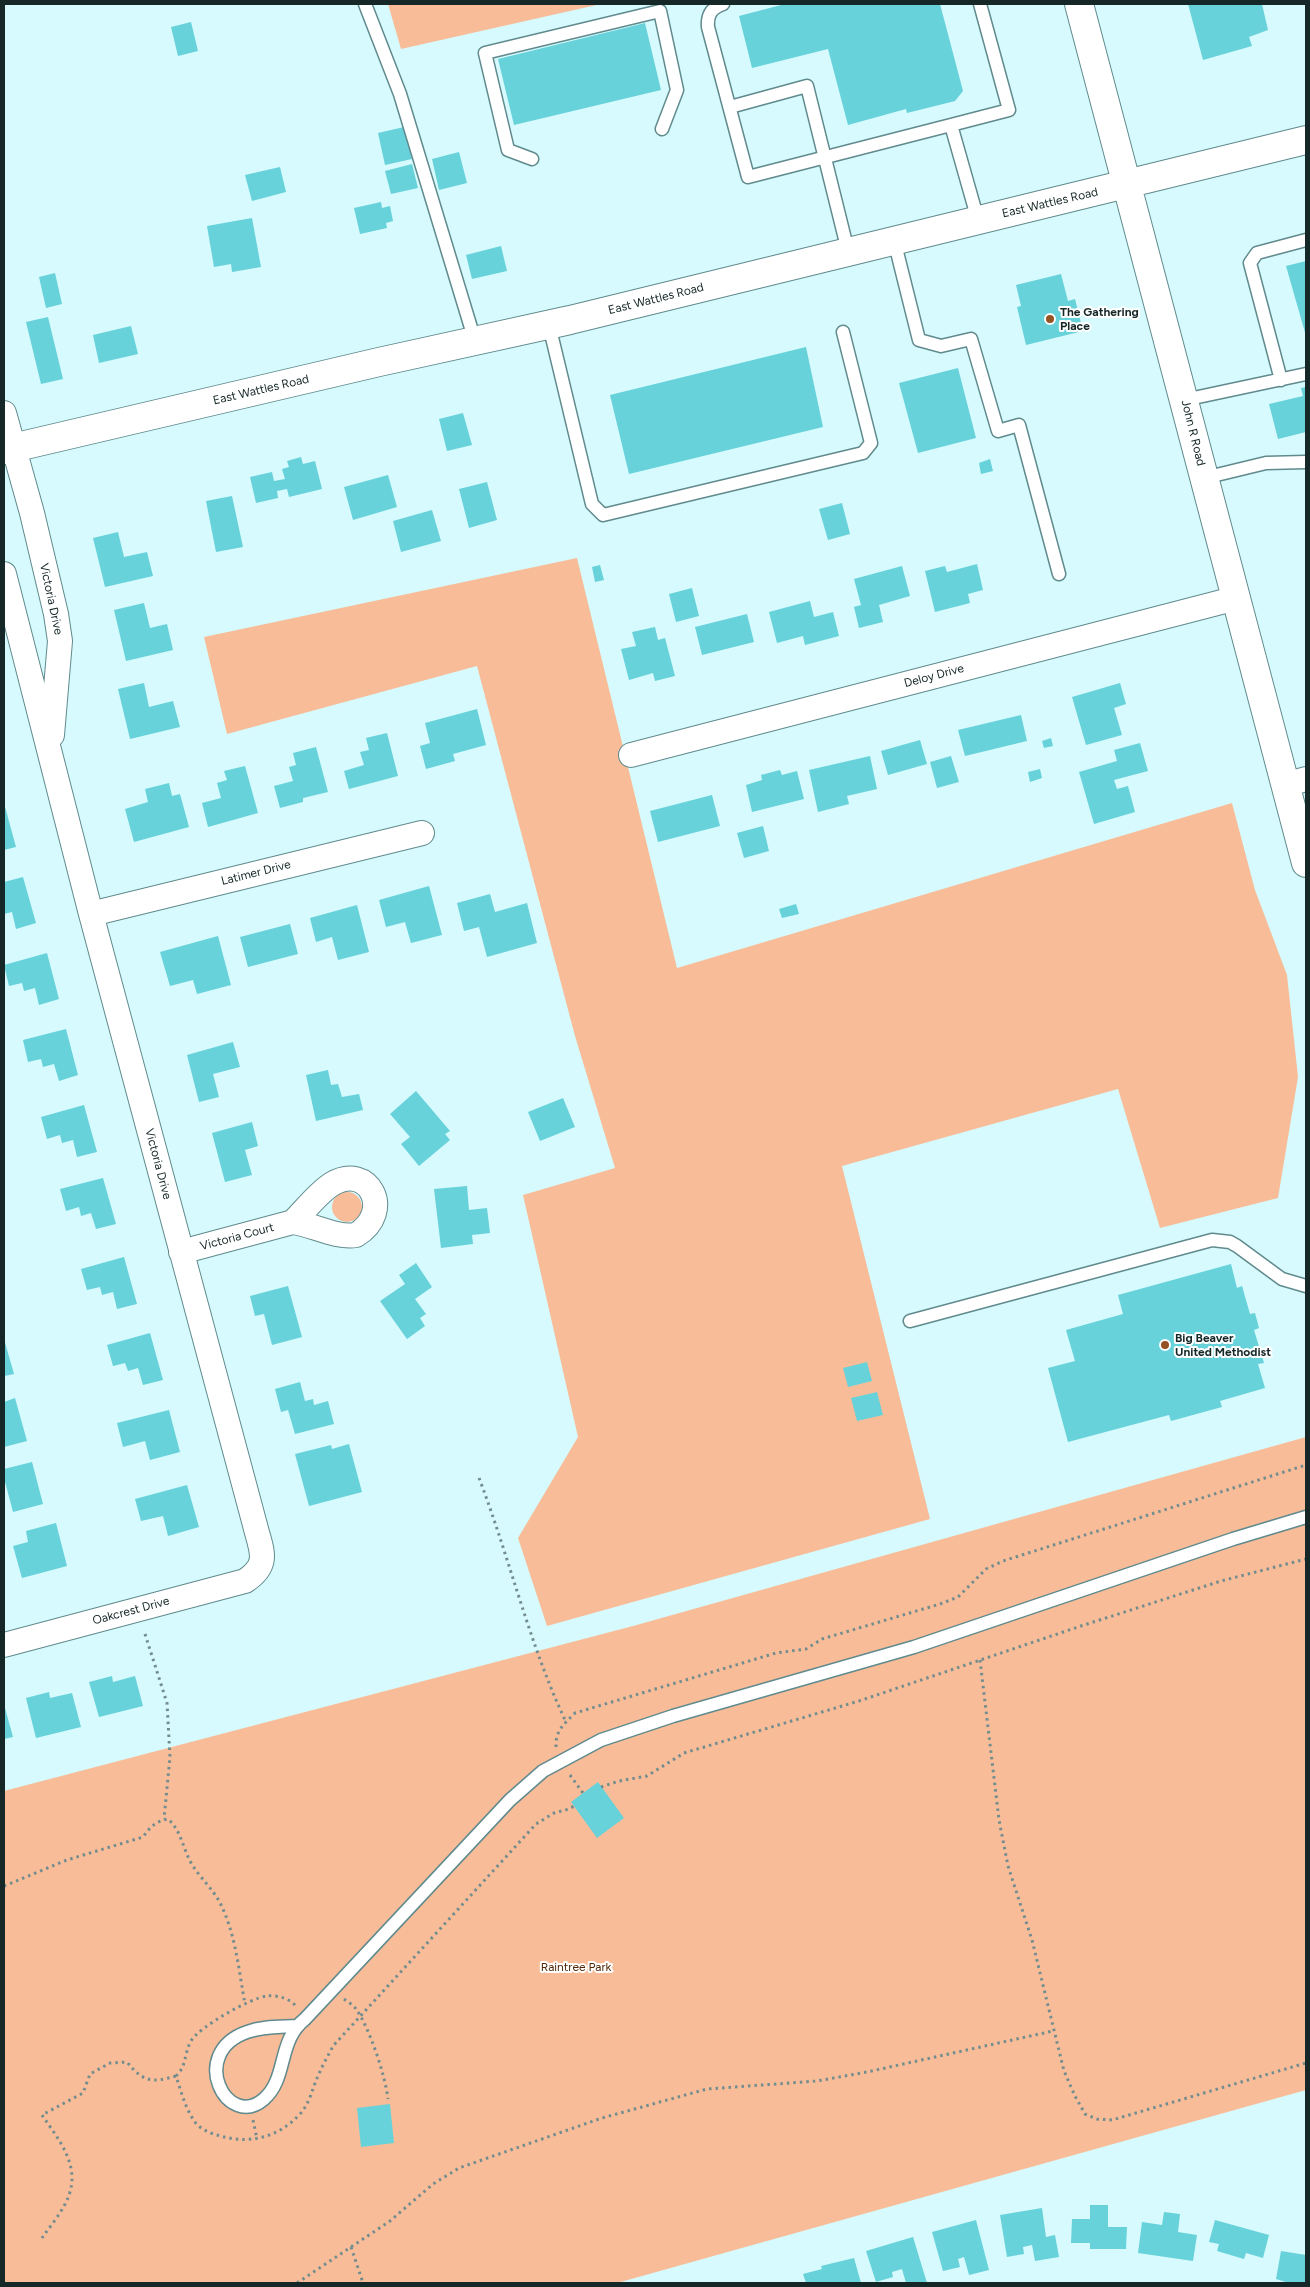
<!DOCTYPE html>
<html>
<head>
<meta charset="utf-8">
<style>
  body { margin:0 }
  #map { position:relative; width:1310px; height:2287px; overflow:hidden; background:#d6fafd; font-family:Figtree,sans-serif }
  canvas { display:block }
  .frame { position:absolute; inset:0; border:5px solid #162728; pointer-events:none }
</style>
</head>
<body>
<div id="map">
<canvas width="1310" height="2287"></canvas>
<div class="frame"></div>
</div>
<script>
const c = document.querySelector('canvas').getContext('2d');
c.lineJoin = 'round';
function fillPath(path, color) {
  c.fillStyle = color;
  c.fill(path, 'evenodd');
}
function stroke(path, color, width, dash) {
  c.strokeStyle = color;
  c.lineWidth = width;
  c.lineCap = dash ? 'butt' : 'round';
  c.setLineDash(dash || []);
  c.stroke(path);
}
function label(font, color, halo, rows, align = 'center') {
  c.font = font + ' Figtree,sans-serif';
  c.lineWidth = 4;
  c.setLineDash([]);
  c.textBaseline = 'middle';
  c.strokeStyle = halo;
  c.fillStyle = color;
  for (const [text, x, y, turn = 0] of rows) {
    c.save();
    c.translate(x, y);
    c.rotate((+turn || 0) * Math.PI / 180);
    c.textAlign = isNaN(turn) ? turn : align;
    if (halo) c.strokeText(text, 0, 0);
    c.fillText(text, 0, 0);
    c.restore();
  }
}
fillPath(new Path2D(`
  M388 4H601L401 49Z
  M577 558 677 968 1232 803 1255 890 1287 975 1298 1077 1278 1198 1160 1228 1118 1089 842 1166 930 1519 547 1626 518 1538 578 1437 523 1195 615 1168 575 1036 477 666 227 734 204 637Z
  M332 1207a15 15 0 1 1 30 0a15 15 0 1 1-30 0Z
  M1306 1437V2090L617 2283H4V1791L633 1626Z`), '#f8bd98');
fillPath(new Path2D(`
  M785 4H940L963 91 955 101 907 113 906 109 848 125 828 49 752 68 739 16Z
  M1188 4H1262L1268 30 1249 37 1252 46 1203 60Z
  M191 22 198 51 178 56 171 27Z
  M645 23 661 90 514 125 498 59Z
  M404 127 412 159 385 165 378 133Z
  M459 152 467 183 439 190 432 159Z
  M412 164 418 188 391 194 385 171Z
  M280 167 286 192 252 201 245 175Z
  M381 202 382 208 390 206 393 221 386 223 387 228 360 234 354 208Z
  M252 218 261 267 232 272 231 264 214 267 207 226Z
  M501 246 507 271 472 279 466 255Z
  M1306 261V336L1286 266Z
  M55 273 62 304 46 308 39 277Z
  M1061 274 1068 301 1075 299 1083 331 1026 345 1017 307 1021 306 1016 285Z
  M48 317 63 379 41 384 26 322Z
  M131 326 138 354 99 363 93 335Z
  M806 347 823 427 629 474 610 395Z
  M958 368 976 438 918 453 899 383Z
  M1306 387V432L1278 439 1269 404 1303 396 1301 388Z
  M463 413 472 445 447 451 439 419Z
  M301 457 303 464 315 461 322 489 289 497 287 489 277 491 278 498 256 503 250 477 272 472 274 481 285 479 282 469 289 467 287 461Z
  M990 459 993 471 981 474 979 463Z
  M388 475 397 507 353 520 344 487Z
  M487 482 497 520 469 528 459 489Z
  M232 496 243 547 216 552 206 501Z
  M842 503 850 534 828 540 819 509Z
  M432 510 441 541 401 552 393 521Z
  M118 532 124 557 147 552 153 576 105 587 93 538Z
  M977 564 983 590 968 594 970 603 935 612 925 571 945 566 947 572Z
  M600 565 604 580 595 582 592 567Z
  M902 566 910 596 879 605 883 622 859 628 854 607 861 605 854 579Z
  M692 588 699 616 676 622 669 594Z
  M810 601 814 617 833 612 839 636 805 645 803 636 777 643 769 612Z
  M144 603 150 628 167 624 173 650 126 661 114 610Z
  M747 614 754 642 702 655 695 627Z
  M655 627 658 640 665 638 675 676 655 681 653 673 629 680 621 649 636 646 632 632Z
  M144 683 149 707 173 701 180 727 130 739 118 689Z
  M1120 683 1126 704 1114 708 1122 735 1086 745 1072 697Z
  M477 709 486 745 453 754 455 761 426 769 420 746 430 743 425 723Z
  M1021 715 1027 741 965 756 958 730Z
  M387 733 398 776 349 789 344 771 364 765 360 752 369 750 366 738Z
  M1051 738 1053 746 1044 748 1042 741Z
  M920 740 927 764 888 775 881 751Z
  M1140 743 1148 771 1114 780 1117 789 1128 786 1135 812 1094 824 1079 772 1117 761 1114 750Z
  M316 747 328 792 303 798V802L280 808 274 786 293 781 289 767 296 765 293 753Z
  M870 756 877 789 847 796 849 804 818 812 809 770Z
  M951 756 959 782 937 788 930 762Z
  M245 766 258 813 208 827 202 803 221 798 217 783 227 780 224 771Z
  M1040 769 1042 778 1030 782 1028 772Z
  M780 770 782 775 797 771 804 799 752 812 746 785 762 780 761 775Z
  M169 783 172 796 180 794 189 827 134 842 125 809 148 802 145 789Z
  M712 795 720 826 658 842 650 811Z
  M4 803 16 847 4 850Z
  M763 826 769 851 744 858 737 833Z
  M23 877 36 923 16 929 12 912 4 914V882Z
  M429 886 442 935 411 943 405 922 386 927 379 900Z
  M490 894 495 912 527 903 537 943 487 957 479 927 464 931 457 903Z
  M796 904 799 914 782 918 779 909Z
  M357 905 369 952 338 960 332 937 316 942 310 918Z
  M290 924 298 954 248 967 240 937Z
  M218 936 231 985 197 994 193 980 170 986 160 952Z
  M47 953 59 999 39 1005 35 988 24 991 22 983 9 986 4 965Z
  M66 1029 78 1075 59 1081 54 1064 43 1067 41 1059 28 1062 23 1040Z
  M233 1042 240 1067 213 1074 219 1097 199 1102 187 1055Z
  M328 1070 331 1085 338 1084 342 1097 359 1094 363 1110 316 1121 306 1075Z
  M416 1091 450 1131 445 1134 450 1140 419 1166 401 1144 410 1137 390 1114Z
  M563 1098 575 1127 540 1141 528 1112Z
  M84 1105 97 1152 77 1157 73 1140 62 1143 60 1135 47 1139 41 1117Z
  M252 1122 258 1146 245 1150 252 1175 225 1182 212 1133Z
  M103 1178 116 1224 96 1229 91 1213 81 1216 79 1207 66 1211 60 1189Z
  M467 1186 469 1210 487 1208 490 1233 472 1235 473 1244 441 1248 434 1189Z
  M124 1257 137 1304 117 1309 113 1292 102 1295 100 1287 87 1290 81 1269Z
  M416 1263 432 1287 415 1299 426 1314 420 1318 425 1326 407 1339 380 1301 405 1284 399 1275Z
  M1231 1264 1237 1288 1242 1286 1250 1314 1255 1313 1259 1328 1254 1330 1264 1363 1258 1364 1265 1388 1220 1401 1222 1407 1171 1421 1169 1415 1068 1442 1048 1368 1075 1361 1066 1330 1123 1314 1118 1295Z
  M288 1286 302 1337 272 1345 264 1314 255 1316 250 1296Z
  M150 1333 163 1380 143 1385 138 1368 128 1371 125 1363 113 1366 107 1345Z
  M4 1339 14 1374 4 1376Z
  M867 1362 872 1381 848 1387 843 1368Z
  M300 1382 305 1401 313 1399 314 1405 328 1401 334 1424 295 1434 288 1410 281 1412 275 1389Z
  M877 1392 883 1415 857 1421 851 1398Z
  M15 1398 27 1441 4 1447V1402Z
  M169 1410 180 1452 150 1460 145 1441 123 1447 117 1423Z
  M349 1444 362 1492 309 1506 295 1454 331 1445 332 1449Z
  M32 1462 43 1504 13 1512 4 1478V1469Z
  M187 1485 199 1527 168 1536 163 1516 141 1521 135 1499Z
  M56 1523 67 1566 22 1578 13 1546 28 1542 26 1531Z
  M112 1676 113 1682 135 1676 143 1706 99 1717 89 1682Z
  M49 1692 50 1698 72 1693 81 1727 36 1738 26 1698Z
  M4 1708H5L13 1737 4 1739Z
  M598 1782 624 1818 597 1838 571 1802Z
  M390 2104 394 2143 361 2147 357 2108Z
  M1090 2205H1108V2227H1127L1126 2249H1090V2243H1071L1072 2219H1090Z
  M1042 2208 1046 2237 1055 2235 1059 2257 1035 2261 1032 2245 1023 2247 1024 2254 1007 2257 1000 2215Z
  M1164 2212 1180 2214 1178 2232 1197 2235 1193 2261 1138 2253 1142 2222 1162 2225Z
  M976 2220 989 2270 969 2275 964 2257 958 2259 960 2267 943 2271 932 2232Z
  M1215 2220 1269 2235 1263 2258 1246 2253 1244 2259 1217 2251 1219 2244 1209 2242Z
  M913 2237 927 2283H906L902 2269 892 2272 893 2277 876 2282 866 2251Z
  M1281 2251 1306 2255V2283H1289L1276 2279Z
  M854 2258 861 2283H806L803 2274 822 2269 821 2266Z`), '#67d2da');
const lane = new Path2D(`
  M365 4 400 94 475 341
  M723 4C711 8 707 15 708 27L748 177 951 125 978 220
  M730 107 807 86 848 251
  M951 125 1009 110 980 4
  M532 159 508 150 485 53 660 11 677 90 662 129
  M894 240 919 340 941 346 971 339 998 431 1019 425 1059 574
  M549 325 592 504 603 515 863 453 871 443 843 332
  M1281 380 1250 263 1257 253 1306 240
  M1184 400 1306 374
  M1204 478 1266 463 1306 462
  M910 1321 1212 1240 1230 1242 1237 1246 1282 1279 1306 1286
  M296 2026C280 2027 263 2026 247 2032 187 2053 227 2131 264 2099 288 2078 277 2041 305 2019L510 1800 543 1771 601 1740 673 1716 914 1647 1233 1539 1306 1517`);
const street = new Path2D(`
  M4 413 32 513 56 614 60 641 52 735
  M4 574 91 914 255 1525C261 1550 271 1564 245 1581L4 1645
  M631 755 1237 598
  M1285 785 1306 779
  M91 914 422 833
  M181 1252 293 1222C314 1225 335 1238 356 1235 395 1211 368 1162 332 1184 319 1192 304 1211 293 1222`);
const secondary = new Path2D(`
  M1079 4C1157 290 1228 577 1306 863
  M4 450 379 362 570 320 1306 140`);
stroke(lane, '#608a8d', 15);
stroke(street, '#608a8d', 26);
stroke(secondary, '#608a8d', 30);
stroke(new Path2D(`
  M479 1478C510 1559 529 1644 566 1722
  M145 1634 167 1703 170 1757 164 1819
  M980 1660 999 1820 1008 1866 1032 1940 1064 2071 1075 2096 1085 2114 1097 2119 1112 2120 1306 2063
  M556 1747C555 1731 564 1724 575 1713L776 1653 806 1649 822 1639 940 1604 958 1597 986 1569 1003 1561 1306 1465
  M570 1775 583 1793
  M601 1787 619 1781 647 1776 684 1753 859 1701 1081 1626 1221 1581 1306 1559
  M4 1886 67 1860 143 1837C150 1827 156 1821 168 1819 182 1831 183 1851 193 1866 202 1880 215 1891 222 1907 236 1937 239 1972 245 2004
  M344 1999C348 2002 353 2005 356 2009 370 2029 385 2075 388 2099
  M295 2005C288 1998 277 1995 267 1996 250 1998 199 2027 191 2041 184 2053 187 2066 176 2076 181 2091 185 2108 195 2122 199 2128 209 2133 217 2135 248 2145 278 2138 300 2114 310 2103 312 2089 318 2076 322 2066 328 2056 333 2046L536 1824 554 1813 569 1809 574 1806
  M253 2120 257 2139
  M42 2238C51 2225 64 2210 69 2195 80 2164 58 2139 42 2115L83 2093 90 2074 110 2063 127 2062C143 2082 152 2083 176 2076
  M351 2247 363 2283
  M297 2283 390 2221 433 2184 459 2168 602 2118 707 2089 817 2081 867 2072 1053 2031`), '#738d8f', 3, [2.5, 4]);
stroke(lane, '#fff', 12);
stroke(street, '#fff', 24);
stroke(secondary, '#fff', 28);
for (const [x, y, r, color] of [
  [1050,319,5,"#955222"],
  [1165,1345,5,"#955222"]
]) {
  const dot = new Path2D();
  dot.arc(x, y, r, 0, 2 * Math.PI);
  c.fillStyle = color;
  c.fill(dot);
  stroke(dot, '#fff', 2);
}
label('12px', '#162728', '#fff', [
  ["East Wattles Road",1050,203,-13],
  ["East Wattles Road",656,299,-14],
  ["East Wattles Road",261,390,-13],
  ["John R Road",1193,433,76],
  ["Victoria Drive",51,599,78],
  ["Deloy Drive",934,676,-15],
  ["Latimer Drive",256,873,-14],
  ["Victoria Drive",158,1164,75],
  ["Victoria Court",237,1237,-15],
  ["Oakcrest Drive",131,1611,-15]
]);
label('bold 12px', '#162728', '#fff', [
  ["The Gathering",1060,312],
  ["Place",1060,326],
  ["Big Beaver",1175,1338],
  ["United Methodist",1175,1352]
], 'left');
label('12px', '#532806', '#fff', [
  ["Raintree Park",576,1967]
]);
</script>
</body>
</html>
